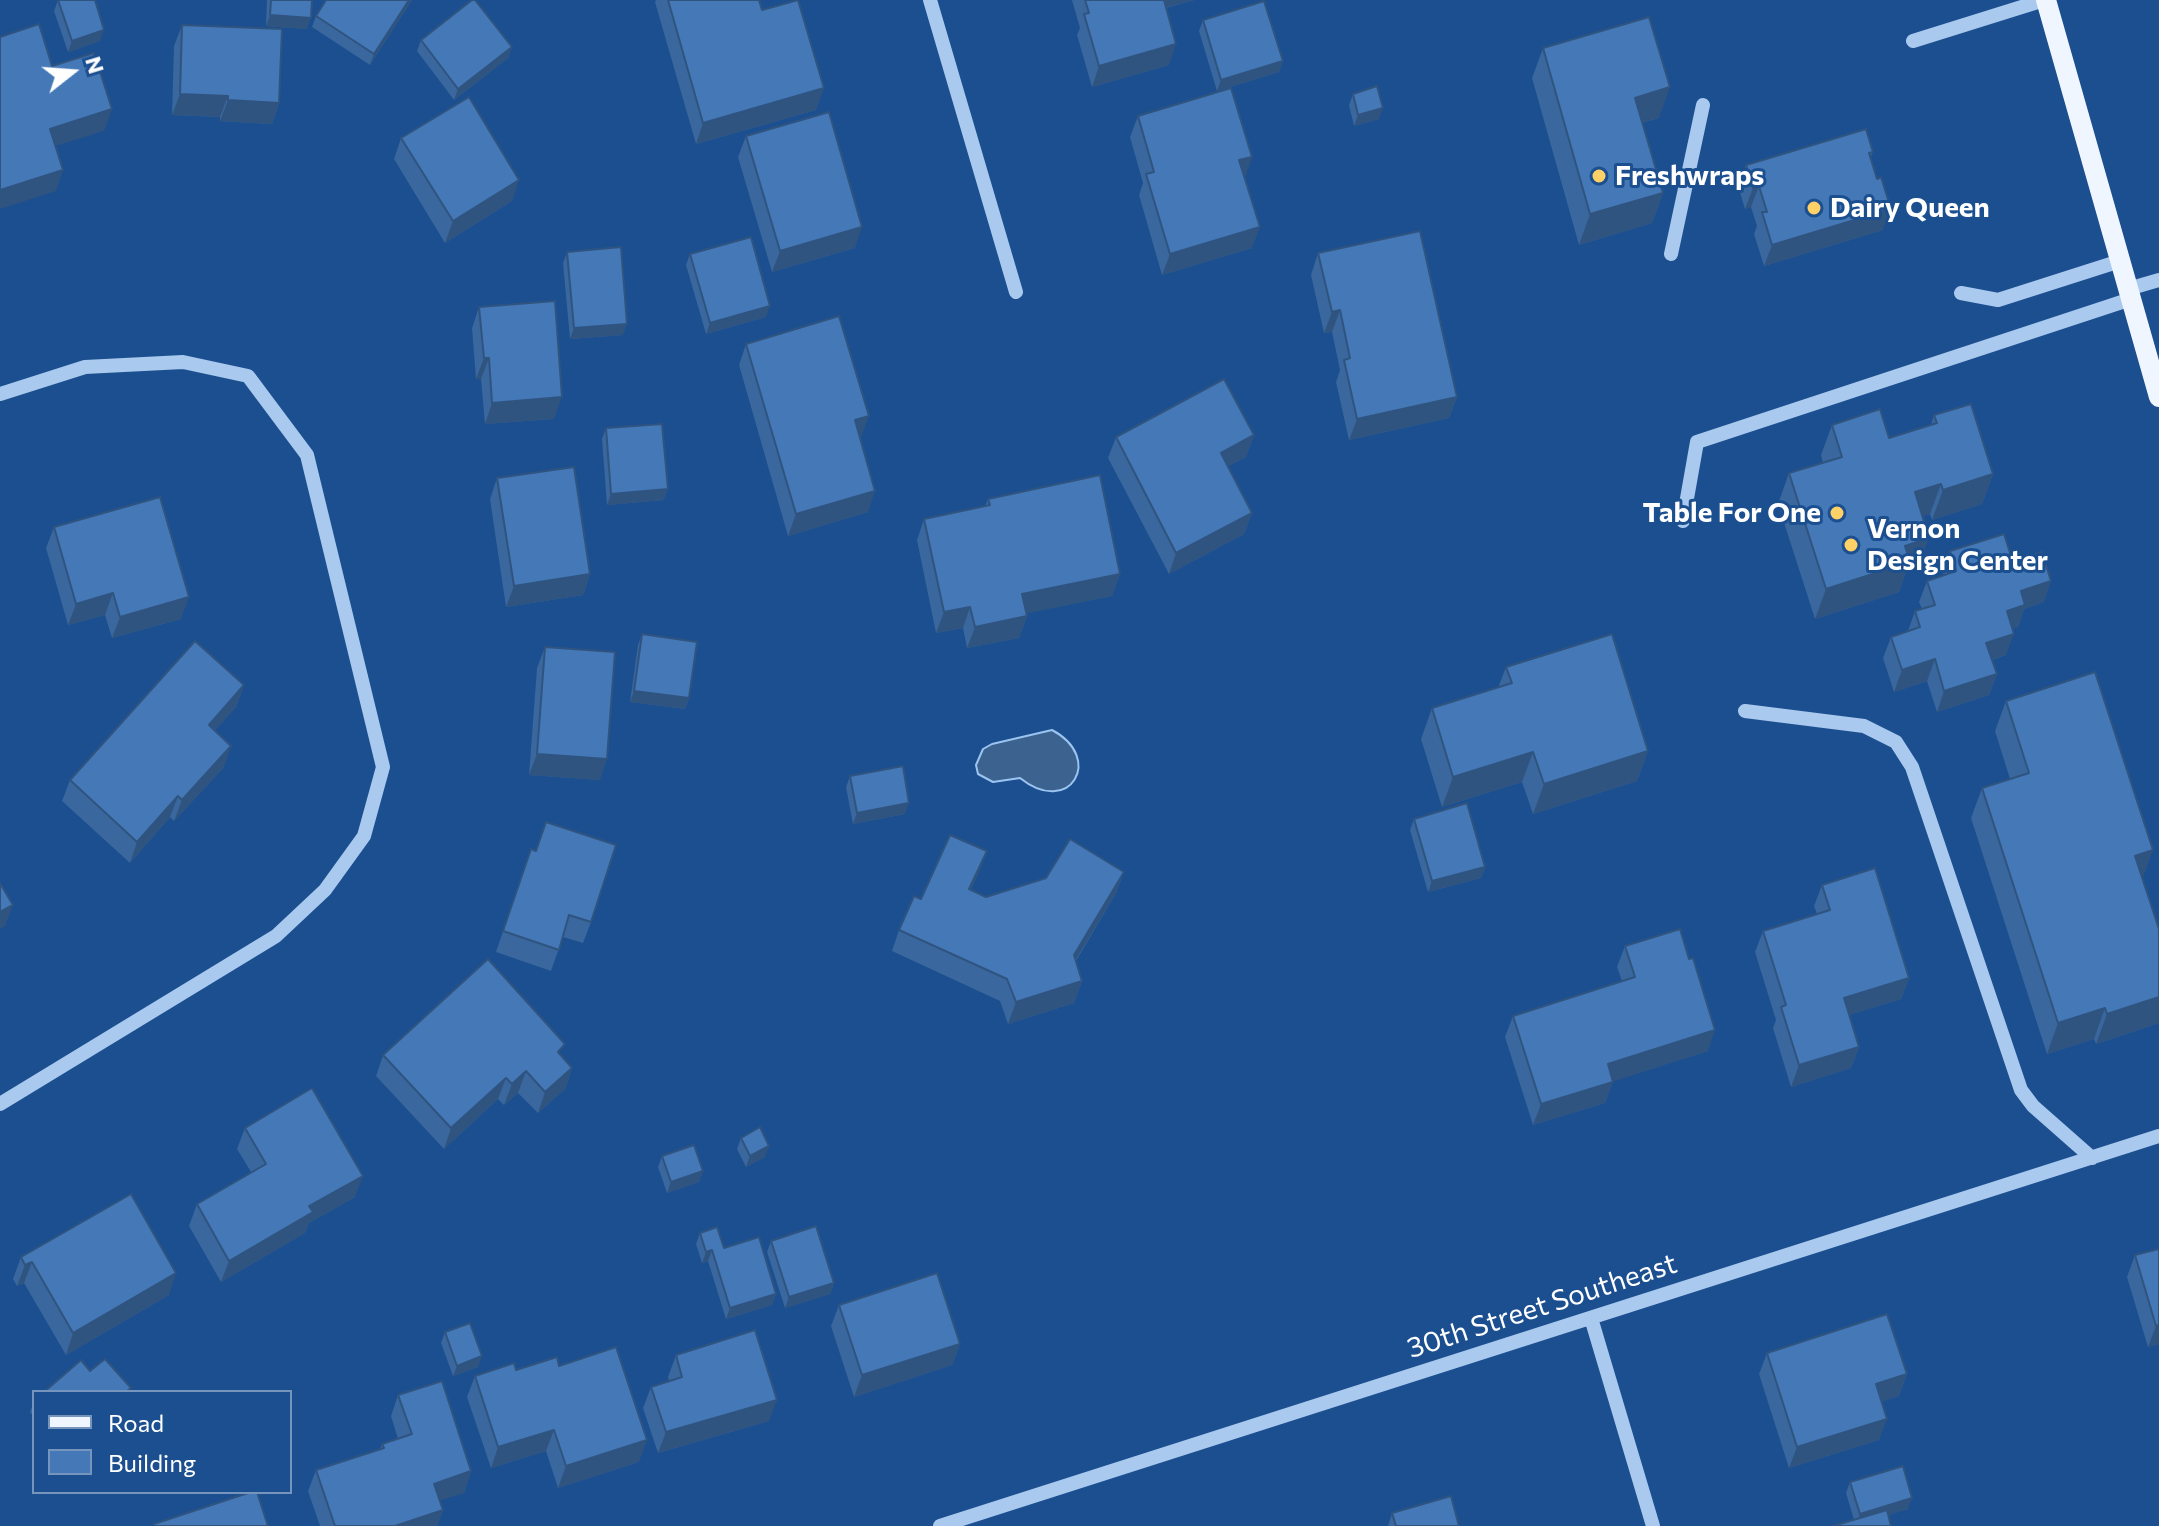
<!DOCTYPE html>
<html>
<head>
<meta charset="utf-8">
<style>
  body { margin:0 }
  #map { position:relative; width:2159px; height:1526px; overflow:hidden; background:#1b4f8f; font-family:Commissioner,sans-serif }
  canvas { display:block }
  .legend { position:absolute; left:32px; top:1390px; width:260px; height:104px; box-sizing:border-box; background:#1b4f8f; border:2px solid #7695bc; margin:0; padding:10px 14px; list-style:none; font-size:24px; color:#fff }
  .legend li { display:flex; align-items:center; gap:16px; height:40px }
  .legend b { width:40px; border:2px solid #7695bc }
  .north { position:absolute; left:32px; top:32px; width:80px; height:80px; -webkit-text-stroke:6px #1b4f8f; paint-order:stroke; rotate:73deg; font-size:22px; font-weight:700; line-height:32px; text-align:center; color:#fff }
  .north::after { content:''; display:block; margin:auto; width:28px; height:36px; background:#fff; clip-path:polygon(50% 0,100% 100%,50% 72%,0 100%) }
</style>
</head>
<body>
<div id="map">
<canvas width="2159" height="1526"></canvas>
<ul class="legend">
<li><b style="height:10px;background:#f0f6ff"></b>Road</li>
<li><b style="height:22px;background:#4478b7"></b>Building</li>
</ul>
<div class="north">N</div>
</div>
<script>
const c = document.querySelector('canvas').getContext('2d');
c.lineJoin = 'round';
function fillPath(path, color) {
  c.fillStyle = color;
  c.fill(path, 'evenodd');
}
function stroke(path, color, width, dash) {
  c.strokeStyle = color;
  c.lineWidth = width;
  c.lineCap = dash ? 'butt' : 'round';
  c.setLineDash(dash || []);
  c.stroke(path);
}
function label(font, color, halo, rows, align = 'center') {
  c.font = font + ' Commissioner,sans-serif';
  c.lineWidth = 6;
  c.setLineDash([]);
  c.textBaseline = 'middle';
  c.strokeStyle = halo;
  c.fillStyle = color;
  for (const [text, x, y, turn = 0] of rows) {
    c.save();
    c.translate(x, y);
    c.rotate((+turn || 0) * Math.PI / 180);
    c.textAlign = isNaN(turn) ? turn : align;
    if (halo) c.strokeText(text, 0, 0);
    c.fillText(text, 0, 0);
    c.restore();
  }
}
const water = new Path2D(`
  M1052 730C1105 758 1070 818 1020 778L993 782 978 774 976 765 983 749 992 744Z`);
fillPath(water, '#3c6290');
stroke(water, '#9cc4f0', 2);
stroke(new Path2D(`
  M930 0 1016 292
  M1913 41 2044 0
  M1671 254 1703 105
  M2128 289 2159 280
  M1961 293 1998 300 2120 261
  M0 394 85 367 183 362 248 376 307 455 383 767 364 836 325 890 276 936 0 1104
  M1683 521 1697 442 2131 299
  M1745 711 1864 726 1896 742 1912 767 2021 1090 2033 1106 2092 1158
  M1591 1318 1653 1526
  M940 1526 2159 1136`), '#a9c9ee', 14);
stroke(new Path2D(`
  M2046 0 2159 397`), '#f0f6ff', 20);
fillPath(new Path2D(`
  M58 0 100 41 68 52 54 11Z
  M267 0H312L307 29 266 26Z
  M326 0H412L370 65 312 27 316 16Z
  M656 0H759L762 10 816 110 696 144 655 2Z
  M1072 0H1194L1166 8 1169 65 1092 87 1077 35 1080 28Z
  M1203 20 1283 61 1279 72 1217 91 1199 31Z
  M182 25 279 103 272 124 220 121V117L172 115 174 46Z
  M421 40 512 47 508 58 454 100 417 51Z
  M1543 48 1659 118 1642 123 1663 193 1652 223 1579 245 1532 78Z
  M1353 94 1379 119 1354 126 1349 105Z
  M1138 116 1252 248 1162 275 1139 195 1143 183 1130 137Z
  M746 136 855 248 772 272 738 157Z
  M401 138 512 201 445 243 394 159Z
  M1873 152 1870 158 1883 230 1764 266 1754 234 1757 226 1751 207 1745 209 1738 186 1746 165Z
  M567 252 623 335 570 339 563 263Z
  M1318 253 1457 397 1449 418 1349 440 1336 382 1340 370 1332 332 1324 333 1311 275Z
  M690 254 766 317 706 334 686 265Z
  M479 307 554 419 485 424 481 379H476L472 328Z
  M746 344 861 437H860L868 512 788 536 739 365Z
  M1934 415 1993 474 1982 504 1932 520 1930 514 1922 516 1918 568 1906 572 1899 592 1815 619 1778 504 1789 473 1823 463 1821 455 1832 425 1889 438 1931 425Z
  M606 428 664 500 607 505 602 439Z
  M1254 435 1246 457 1228 466 1252 513 1244 534 1169 574 1108 458 1116 437Z
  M497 478 590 574 583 595 506 607 490 499Z
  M988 499 1120 574 1112 596 1026 613 1027 616 1019 638 967 648 963 628 936 633 917 540 924 519 985 506Z
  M54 527 181 619 112 638 105 615 68 625 46 548Z
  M1950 551 2013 562 2044 602 2024 609 2018 627 2012 628 2006 655 1992 660 1997 674 1989 695 1937 712 1927 681 1894 692 1883 658 1891 637 1908 631 1915 611 1922 609 1919 602 1927 581 1944 576 1943 573Z
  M642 634 689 698 685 709 630 702 638 645Z
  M545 647 600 780 529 775 537 668Z
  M1506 667 1648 751 1637 781 1533 814 1522 782 1442 807 1421 739 1432 708 1498 688Z
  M244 685 236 707 215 730 224 767 174 821 170 817 130 863 62 801 70 780Z
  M2006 701 2142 878 2159 929V1023L2096 1044 2094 1039 2047 1054 1971 818 1982 788 2010 779 1995 731Z
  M850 776 905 814 853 824 846 787Z
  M1414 819 1485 867 1481 878 1428 892 1410 830Z
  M546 822 591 922 583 943 563 937 551 971 496 952 531 849 536 851Z
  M987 851 971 890 986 897 1124 872 1116 893 1076 961 1082 981 1074 1003 1008 1024 1000 1001 892 951 899 930 921 899Z
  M1822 885 1909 978 1901 999 1849 1015 1859 1047 1851 1068 1791 1087 1773 1028 1776 1020 1755 952 1763 931 1817 914 1814 906Z
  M1625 946 1708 1051 1613 1081 1605 1103 1533 1125 1505 1037 1513 1016 1622 981 1617 967Z
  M383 1055 561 1056 572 1068 565 1089 538 1113 518 1093 504 1105 498 1099 444 1149 376 1076Z
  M245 1128 355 1197 309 1223 305 1233 221 1282 189 1226 197 1204 251 1172 237 1149Z
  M741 1138 765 1157 746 1167 737 1149Z
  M662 1156 703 1171 699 1182 667 1193 658 1167Z
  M700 1233 724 1248 776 1294 772 1305 726 1319 708 1261 702 1263 696 1244Z
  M771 1241 834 1283 830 1294 785 1308 767 1252Z
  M2159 1249V1344L2148 1347 2127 1277 2135 1255Z
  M21 1257 169 1295 66 1355 24 1283 17 1286 13 1279Z
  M839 1305 960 1344 952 1365 854 1397 831 1326Z
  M445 1332 478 1367 453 1376 441 1343Z
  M1767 1353 1907 1374 1899 1396 1882 1401 1879 1440 1789 1468 1759 1374Z
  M676 1355 769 1421 658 1453 643 1408 651 1387 669 1381 668 1377Z
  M559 1366 639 1462 558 1488 546 1451 491 1468 467 1397 475 1376Z
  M398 1395 471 1471 464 1493 439 1500 443 1510 437 1526H320L308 1491 316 1470 380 1449 382 1444 398 1439 391 1416Z
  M34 1401V1417L30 1412Z
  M1850 1482 1908 1509 1888 1515 1854 1520 1846 1493Z
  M1392 1513 1459 1526H1388Z`), '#3a679d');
fillPath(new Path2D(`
  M409 0H412L370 65 374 54Z
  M1157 0H1194L1153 11Z
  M270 15 311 18 307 29 266 26Z
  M104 30 100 41 68 52 72 41Z
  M1176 44 1169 65 1092 87 1099 66Z
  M512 47 508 58 454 100 458 89Z
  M1283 61 1279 72 1217 91 1221 80Z
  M1670 87 1659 118 1624 128 1635 98Z
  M824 88 816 110 696 144 703 123Z
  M180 94 228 96 220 117 172 115Z
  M228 100 279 103 272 124 220 121Z
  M1383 108 1379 119 1354 126 1358 115Z
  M112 109 104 131 42 150 50 129Z
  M1252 157 1245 178 1239 160Z
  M63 170 56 191 0 209V190Z
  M519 180 512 201 445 243 453 221Z
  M1759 186 1751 207 1745 209 1753 188Z
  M1663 193 1652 223 1579 245 1590 214Z
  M1891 209 1883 230 1764 266 1772 245Z
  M862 227 855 248 772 272 780 251Z
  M1260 227 1252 248 1162 275 1170 254Z
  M770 306 766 317 706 334 710 323Z
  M1340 310 1332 332 1324 333 1332 312Z
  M627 324 623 335 570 339 574 328Z
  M484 358H489L481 379H476Z
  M562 397 554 419 485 424 492 403Z
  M1457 397 1449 418 1349 440 1357 419Z
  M869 416 861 437 847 441 855 420Z
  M1254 435 1246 457 1213 474 1221 453Z
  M1993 474 1982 504 1932 520 1943 490Z
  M1941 484 1930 514 1904 522 1915 492Z
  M668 489 664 500 607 505 611 494Z
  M875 491 868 512 788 536 796 514Z
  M1252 513 1244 534 1169 574 1176 553Z
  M1929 538 1918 568 1906 572 1899 592 1815 619 1826 589 1905 546Z
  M590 574 583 595 506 607 514 586Z
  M1120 574 1112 596 1014 616 1022 594Z
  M2051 581 2044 602 2024 609 2018 627 1999 632 2007 611 2021 591Z
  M113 593 105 615 68 625 76 604Z
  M189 597 181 619 112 638 120 617Z
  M970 607 963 628 936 633 944 612Z
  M1027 616 1019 638 967 648 975 627Z
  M2014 634 2006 655 1979 664 1986 643Z
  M1935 659 1927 681 1894 692 1902 670Z
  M1997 674 1989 695 1937 712 1944 691Z
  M244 685 236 707 201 746 209 725Z
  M634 691 689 698 685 709 630 702Z
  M231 746 224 767 174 821 182 800Z
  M1648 751 1637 781 1533 814 1544 784Z
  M1533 752 1522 782 1442 807 1453 777Z
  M537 754 607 759 600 780 529 775Z
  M178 796 170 817 130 863 137 842Z
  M909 803 905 814 853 824 857 813Z
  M2153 850 2142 880 2135 856Z
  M987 851 979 873 961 910 969 889Z
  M1485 867 1481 878 1428 892 1432 881Z
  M1124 872 1116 893 1066 976 1074 955Z
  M13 905 5 926 0 929V912Z
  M1909 978 1901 999 1836 1019 1844 998Z
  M1082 981 1074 1003 1008 1024 1016 1002Z
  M2159 997V1023L2096 1044 2107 1014Z
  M2105 1008 2094 1039 2047 1054 2058 1023Z
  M1715 1030 1708 1051 1605 1084 1613 1082 1605 1103 1533 1125 1541 1104 1608 1064Z
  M1859 1047 1851 1068 1791 1087 1799 1065Z
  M572 1068 565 1089 538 1113 545 1092Z
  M526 1071 518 1093 504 1105 512 1084Z
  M506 1078 498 1099 444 1149 451 1128Z
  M769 1146 765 1157 746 1167 750 1156Z
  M703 1171 699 1182 667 1193 671 1182Z
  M363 1176 355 1197 309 1223 305 1233 221 1282 229 1261 309 1206Z
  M712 1250 708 1261 702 1263 706 1252Z
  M32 1262 24 1283 17 1286 25 1265Z
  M176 1273 169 1295 66 1355 73 1333Z
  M834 1283 830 1294 785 1308 789 1297Z
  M776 1294 772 1305 726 1319 730 1308Z
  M2159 1325V1344L2148 1347 2156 1326Z
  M960 1344 952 1365 854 1397 862 1375Z
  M482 1356 478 1367 453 1376 457 1366Z
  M1907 1374 1899 1396 1869 1406 1876 1384Z
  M777 1400 769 1421 658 1453 666 1432Z
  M1887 1419 1879 1440 1789 1468 1797 1447Z
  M554 1430 546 1451 491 1468 498 1447Z
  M647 1440 639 1462 558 1488 566 1466Z
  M471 1471 464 1493 426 1505 434 1484Z
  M1912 1498 1908 1509 1856 1525 1860 1514Z
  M443 1510 437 1526H395Z`), '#305480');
const building = new Path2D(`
  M58 0H95L104 30 72 41Z
  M271 0H312L311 18 270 15Z
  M326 0H409L374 54 316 16Z
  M472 0H475L512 47 458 89 421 40Z
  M668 0H759L762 10 798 0 824 88 703 123Z
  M1085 0H1164L1176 44 1099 66 1084 14 1089 13Z
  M1264 1 1283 61 1221 80 1203 20Z
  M1649 17 1670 87 1635 98 1663 193 1590 214 1543 48Z
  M39 24 52 66 94 53 112 109 50 129 63 170 0 190V37Z
  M182 25 282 29 279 103 228 100V96L180 94Z
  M1377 86 1383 108 1358 115 1353 94Z
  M1231 88 1252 157 1239 160 1260 227 1170 254 1146 174 1154 172 1138 116Z
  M469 97 519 180 453 221 401 138Z
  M829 112 862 227 780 251 746 136Z
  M1866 129 1873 152 1869 153 1877 179 1881 177 1891 209 1772 245 1762 212H1767L1759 186 1753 188 1746 165Z
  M1420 231 1457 397 1357 419 1344 360 1350 358 1340 310 1332 312 1318 253Z
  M751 237 770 306 710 323 690 254Z
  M621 247 627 324 574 328 567 252Z
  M555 301 562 397 492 403 489 358H484L479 307Z
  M839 316 869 416 855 420 875 491 796 514 746 344Z
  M1224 379 1254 435 1221 453 1252 513 1176 553 1116 437Z
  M1971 404 1993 474 1943 490 1941 484 1915 492 1929 538 1905 546 1910 562 1826 589 1789 473 1842 457 1832 425 1880 409 1889 438 1937 423 1934 415Z
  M662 424 668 489 611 494 606 428Z
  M574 467 590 574 514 586 497 478Z
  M1100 475 1120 574 1022 594 1027 616 975 627 970 607 944 612 924 519 990 505 988 499Z
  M160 497 189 597 120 617 113 593 76 604 54 527Z
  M2004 534 2013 562 2042 552 2051 581 2021 591 2025 605 2007 611 2014 634 1986 643 1997 674 1944 691 1935 659 1902 670 1891 637 1920 627 1915 611 1935 605 1927 581 1956 571 1950 551Z
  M642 634 697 642 689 698 634 691Z
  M1612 634 1648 751 1544 784 1533 752 1453 777 1432 708 1512 683 1506 667Z
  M195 641 244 685 209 725 231 746 182 800 178 796 137 842 70 780Z
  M545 647 615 652 607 759 537 754Z
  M2095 672 2153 850 2135 856 2159 929V997L2107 1014 2105 1008 2058 1023 1982 788 2029 773 2006 701Z
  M903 766 909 803 857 813 850 776Z
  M1467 803 1485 867 1432 881 1414 819Z
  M546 822 616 845 591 922 569 915 559 950 503 931 531 849 536 851Z
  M950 835 987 851 969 889 986 897 1046 878 1070 839 1124 872 1074 955 1082 981 1016 1002 1007 979 899 930 914 896 921 899Z
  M1875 868 1909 978 1844 998 1859 1047 1799 1065 1781 1007 1786 1005 1763 931 1830 910 1822 885Z
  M0 883 13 905 0 912Z
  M1680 929 1689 959 1693 958 1715 1030 1608 1064 1613 1082 1541 1104 1513 1016 1635 977 1625 946Z
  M488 959 565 1044 558 1052 572 1068 545 1092 526 1071 512 1084 506 1078 451 1128 383 1055Z
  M312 1088 363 1176 309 1206 313 1212 229 1261 197 1204 266 1164 245 1128Z
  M760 1127 769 1146 750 1156 741 1138Z
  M694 1145 703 1171 671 1182 662 1156Z
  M131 1194 176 1273 73 1333 32 1262 25 1265 21 1257Z
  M816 1226 834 1283 789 1297 771 1241Z
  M717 1227 724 1248 759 1237 776 1294 730 1308 712 1250 706 1252 700 1233Z
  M2159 1249V1325L2156 1326 2135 1255Z
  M937 1273 960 1344 862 1375 839 1305Z
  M1887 1314 1907 1374 1876 1384 1887 1419 1797 1447 1767 1353Z
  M470 1323 482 1356 457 1366 445 1332Z
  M755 1330 777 1400 666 1432 651 1387 682 1377 676 1355Z
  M616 1347 647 1440 566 1466 554 1430 498 1447 475 1376 514 1363 516 1370 557 1357 559 1366Z
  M105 1359 131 1388 126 1392H44L81 1360 90 1371Z
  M442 1381 471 1471 434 1484 443 1510 395 1526H335L316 1470 384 1448 382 1444 412 1434 398 1395Z
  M1903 1466 1912 1498 1860 1514 1850 1482Z
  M251 1492H257L268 1526H154V1524Z
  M1451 1496 1459 1526H1396L1392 1513Z
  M1887 1510 1891 1526H1833Z`);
fillPath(building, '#4478b7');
stroke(building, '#305480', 2);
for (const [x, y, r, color] of [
  [1599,176,8,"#ffd166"],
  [1814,208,8,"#ffd166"],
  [1837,513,8,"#ffd166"],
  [1851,545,8,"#ffd166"]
]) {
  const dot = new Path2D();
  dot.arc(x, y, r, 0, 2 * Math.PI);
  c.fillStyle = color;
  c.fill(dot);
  stroke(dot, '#1b4f8f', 3);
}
label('bold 28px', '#fff', '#1b4f8f', [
  ["Freshwraps",1615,176],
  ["Dairy Queen",1830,208],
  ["Table For One",1821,513,"right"],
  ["Vernon",1867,529],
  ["Design Center",1867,561]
], 'left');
label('28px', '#fff', '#1b4f8f', [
  ["30th Street Southeast",1542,1306,-18]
]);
</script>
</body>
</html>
